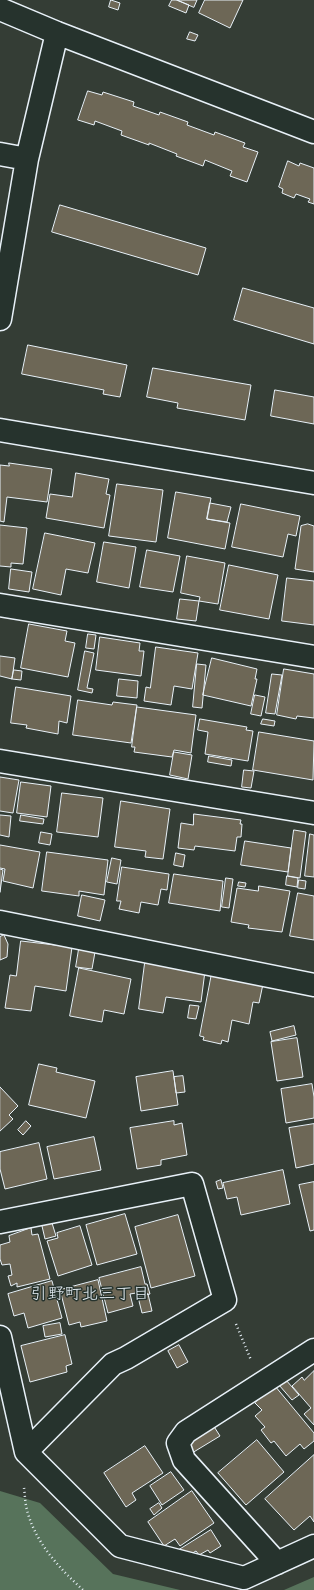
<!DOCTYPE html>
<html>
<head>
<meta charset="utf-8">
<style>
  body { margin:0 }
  canvas { display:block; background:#343d35 }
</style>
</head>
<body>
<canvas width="314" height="1590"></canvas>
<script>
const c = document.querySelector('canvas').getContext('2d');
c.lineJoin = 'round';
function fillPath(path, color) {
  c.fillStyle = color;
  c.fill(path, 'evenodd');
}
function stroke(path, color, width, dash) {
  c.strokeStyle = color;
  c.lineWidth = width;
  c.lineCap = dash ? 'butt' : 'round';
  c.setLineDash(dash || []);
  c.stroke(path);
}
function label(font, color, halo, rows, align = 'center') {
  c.font = font + ' Dekko,"Klee One",sans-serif';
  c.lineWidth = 3;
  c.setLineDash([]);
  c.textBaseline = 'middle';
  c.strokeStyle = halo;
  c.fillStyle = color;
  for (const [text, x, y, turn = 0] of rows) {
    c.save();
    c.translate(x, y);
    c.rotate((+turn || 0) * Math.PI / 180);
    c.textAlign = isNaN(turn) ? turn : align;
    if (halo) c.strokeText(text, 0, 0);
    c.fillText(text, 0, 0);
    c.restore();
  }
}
fillPath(new Path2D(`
  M0 1491 40 1503 113 1574 180 1590H0Z
  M314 1577V1590H284Z`), '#57735b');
const building = new Path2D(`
  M111 0 120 3 118 10 109 7Z
  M172 0H177L189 5 186 13 169 6Z
  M177 0H197L194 7Z
  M205 0H243L230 28 199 13Z
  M190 32 198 35 195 41 187 39Z
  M88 91 102 95 103 92 134 102 133 106 159 115 160 112 188 122 187 125 214 135 215 132 245 143 243 147 258 152 247 182 230 176 232 171 205 160 203 166 176 156 177 154 149 143V145L121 135 122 131 95 121 94 125 78 120Z
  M288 161 299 166 300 163 314 168V204L308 202 310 199 296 194 294 198 282 193 283 189 279 187Z
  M60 205 206 248 198 275 52 232Z
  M243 288 314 308V344L234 320Z
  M28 345 127 365 120 397 103 394 104 390 22 374Z
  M153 368 251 385 245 420 177 408 178 403 147 397Z
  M275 390 314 397V424L271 416Z
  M9 463 52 469 47 502 7 497 4 522 0 521V465L9 466Z
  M76 473 109 479 106 494 110 495 104 528 46 518 50 494 72 497Z
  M117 484 163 490 156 542 109 536Z
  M176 492 211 498 207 519 230 523 225 549 168 538Z
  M210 503 231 507 227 522 207 519Z
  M241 504 300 516 296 536 288 534 283 557 232 547Z
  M308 524 314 526V572L295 569 301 526Z
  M0 525 27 528 23 564 11 563V567L0 566Z
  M45 533 95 543 88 573 66 569 61 595 33 589Z
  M104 542 136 547 129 588 97 582Z
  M147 550 180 556 173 592 140 587Z
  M187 556 225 563 218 604 199 601 200 597 181 593Z
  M229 565 278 575 269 619 220 610Z
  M11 569 32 572 29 592 9 589Z
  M287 578 314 581V625L282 621Z
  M180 599 199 601 196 621 177 619Z
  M29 624 67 631 65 641 75 643 68 677 21 668Z
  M88 634 96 635 94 649 86 648Z
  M100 637 140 643 139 651H144L141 676 96 670Z
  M156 647 198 653 192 689 174 686 171 705 144 701 146 687 150 688Z
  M85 651 94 653 87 688 93 689 92 693 78 690Z
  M0 656 15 658 12 679 0 676Z
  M212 658 257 669 255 679H257L251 706 203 695Z
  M197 664 206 665 202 708 193 707Z
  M284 669 314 674V718L297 716 296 719 277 715Z
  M14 670 22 671 21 680 12 679Z
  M272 674 282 675 275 714 266 713Z
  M119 679 138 681 137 698 117 696Z
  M16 687 71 696 67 723 59 721 58 734 26 728 27 725 11 723Z
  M255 695 265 697 261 716 251 714Z
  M78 700 112 705 113 702 137 705 131 743 73 735Z
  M137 707 196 715 191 753 174 750 172 757 134 752 135 747H132Z
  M200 719 247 727 246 730 253 731 248 761 205 754 208 732 198 730Z
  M263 719 275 721 274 726 261 724Z
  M259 732 314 741 313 780 253 770Z
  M174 752 192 755 188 779 170 775Z
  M209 756 232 760 231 766 208 762Z
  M244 770 254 771 251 788 242 787Z
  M0 777 19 780 13 813 0 811Z
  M21 782 51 786 47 817 17 813Z
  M62 793 103 798 98 837 57 832Z
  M121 801 170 809 163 859 145 857 146 851 115 847Z
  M194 814 241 820 240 824H242L241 837H237L235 851 195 846 194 850 178 848 181 823 193 825Z
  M0 815 11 816 9 837 0 835Z
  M21 815 44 819 43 824 20 821Z
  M294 830 306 832 300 878 288 876Z
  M41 832 52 834 50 845 39 843Z
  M310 834 314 835V877L305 876Z
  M245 841 291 848 288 872 241 865Z
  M0 845 40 852 33 888 3 881 5 869 0 868Z
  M47 852 108 860 104 895 79 891V896L42 891Z
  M176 853 185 855 183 867 174 865Z
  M112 858 121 860 117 884 107 882Z
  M122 867 169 874 167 890 161 889 158 905 141 902 139 913 119 909 121 901H117Z
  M0 869 3 870 0 892Z
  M174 874 223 881 220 911 169 903Z
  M287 876 298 878 297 887 286 885Z
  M226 878 233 879 229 908 222 907Z
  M299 880 306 881 305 889 298 888Z
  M239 882 246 883 245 887 238 886Z
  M259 886 290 891 282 932 248 928 249 925 231 922 237 888 258 891Z
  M298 893 314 896V940L290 936Z
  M82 895 105 900 100 921 78 916Z
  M4 935 8 944 7 957 0 960V937Z
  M21 941 72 947 66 991 35 986 31 1011 5 1008 10 975 16 976Z
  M79 949 95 952 92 969 76 967Z
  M145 963 205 971 201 1002 166 997 163 1013 139 1009Z
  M79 968 131 979 124 1014 104 1010 102 1022 70 1016Z
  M212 973 263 984 259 1003 253 1002 249 1024 232 1020 228 1042 222 1040 221 1044 203 1040 204 1037 200 1036Z
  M190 1005 199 1006 196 1019 188 1018Z
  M294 1026 296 1035 272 1041 270 1032Z
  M297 1038 303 1077 277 1081 271 1042Z
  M39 1064 57 1068 56 1072 95 1081 86 1118 29 1105Z
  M173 1071 178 1105 141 1111 136 1077Z
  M183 1076 185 1092 176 1093 174 1077Z
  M312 1084 314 1097V1118L286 1123 281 1089Z
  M0 1087 18 1106 9 1115 13 1119 0 1131Z
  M26 1121 31 1126 23 1135 18 1130Z
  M174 1121V1125L182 1123 187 1155 161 1160V1165L137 1169 130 1128Z
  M314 1124V1164L296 1168 289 1128Z
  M94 1137 101 1170 54 1179 47 1147Z
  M39 1143 47 1179 5 1189 0 1169V1152Z
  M283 1170 290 1204 241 1215 237 1197 227 1199 223 1183Z
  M221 1180 223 1188 218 1189 216 1182Z
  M314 1182V1230L310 1231 299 1185Z
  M125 1214 137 1254 97 1265 86 1225Z
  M178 1215 195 1276 151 1288 135 1227Z
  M52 1223 56 1236 45 1239 42 1226Z
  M80 1226 92 1265 58 1276 47 1241 58 1238 57 1233Z
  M31 1228 32 1235 38 1234 50 1279 17 1287V1283L11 1286 8 1276 12 1275 10 1264 2 1265 0 1259V1245L10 1242 9 1236Z
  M141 1267 145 1284H147L150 1294 137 1297 136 1293 130 1294 133 1306 108 1313 99 1278Z
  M98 1280 107 1321 81 1327 80 1322 69 1325 60 1290Z
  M52 1281 62 1318 28 1328 24 1313 14 1316 8 1294Z
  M148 1294 152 1311 142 1313 138 1297Z
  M60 1323 62 1334 45 1337 43 1326Z
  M65 1335 72 1364 66 1366 67 1372 30 1382 21 1346Z
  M179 1345 188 1362 177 1368 168 1351Z
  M314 1371V1425L304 1414 311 1408 292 1386 302 1377 304 1380Z
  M286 1380 299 1395 292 1400 279 1385Z
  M275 1386 314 1433V1441L304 1449 300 1444 286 1456 274 1441 271 1443 261 1430 265 1427 255 1416 262 1410 255 1403Z
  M213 1425 220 1436 192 1453 186 1442Z
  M257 1440 284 1472 246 1505 218 1473Z
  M145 1446 163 1473 132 1493 136 1500 126 1507 104 1473Z
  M314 1455V1522L310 1516 294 1530 265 1499Z
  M171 1472 184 1490 162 1505 150 1486Z
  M192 1491 214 1523 180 1546 175 1539 164 1546 148 1522Z
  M159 1503 162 1508 154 1515 150 1509Z
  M211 1530 221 1546 210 1553 208 1550 199 1555 196 1551 184 1558 179 1550Z`);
fillPath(building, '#6d6756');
stroke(building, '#e8f1f8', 1);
const minor = new Path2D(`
  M0 9 57 33 314 132
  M0 154 27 159
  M0 319 27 159 57 33
  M0 430 314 483
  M0 605 314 657
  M0 761 314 813
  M0 922 314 985
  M0 1222 192 1184 225 1300 126 1358 113 1364 26 1452
  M0 1337 26 1452 120 1546 244 1578 314 1546
  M277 1563 184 1460 178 1443 186 1432 314 1350`);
stroke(minor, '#e8f1f8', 25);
stroke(new Path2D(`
  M236 1324 251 1360
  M24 1488C25 1495 25 1503 27 1510 35 1542 59 1568 83 1590`), '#e8f1f8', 2.5, [1, 3]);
stroke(minor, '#26332d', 22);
label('17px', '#e8f1f8', '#26332d', [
  ["引野町北三丁目",90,1297]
]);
</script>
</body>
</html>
